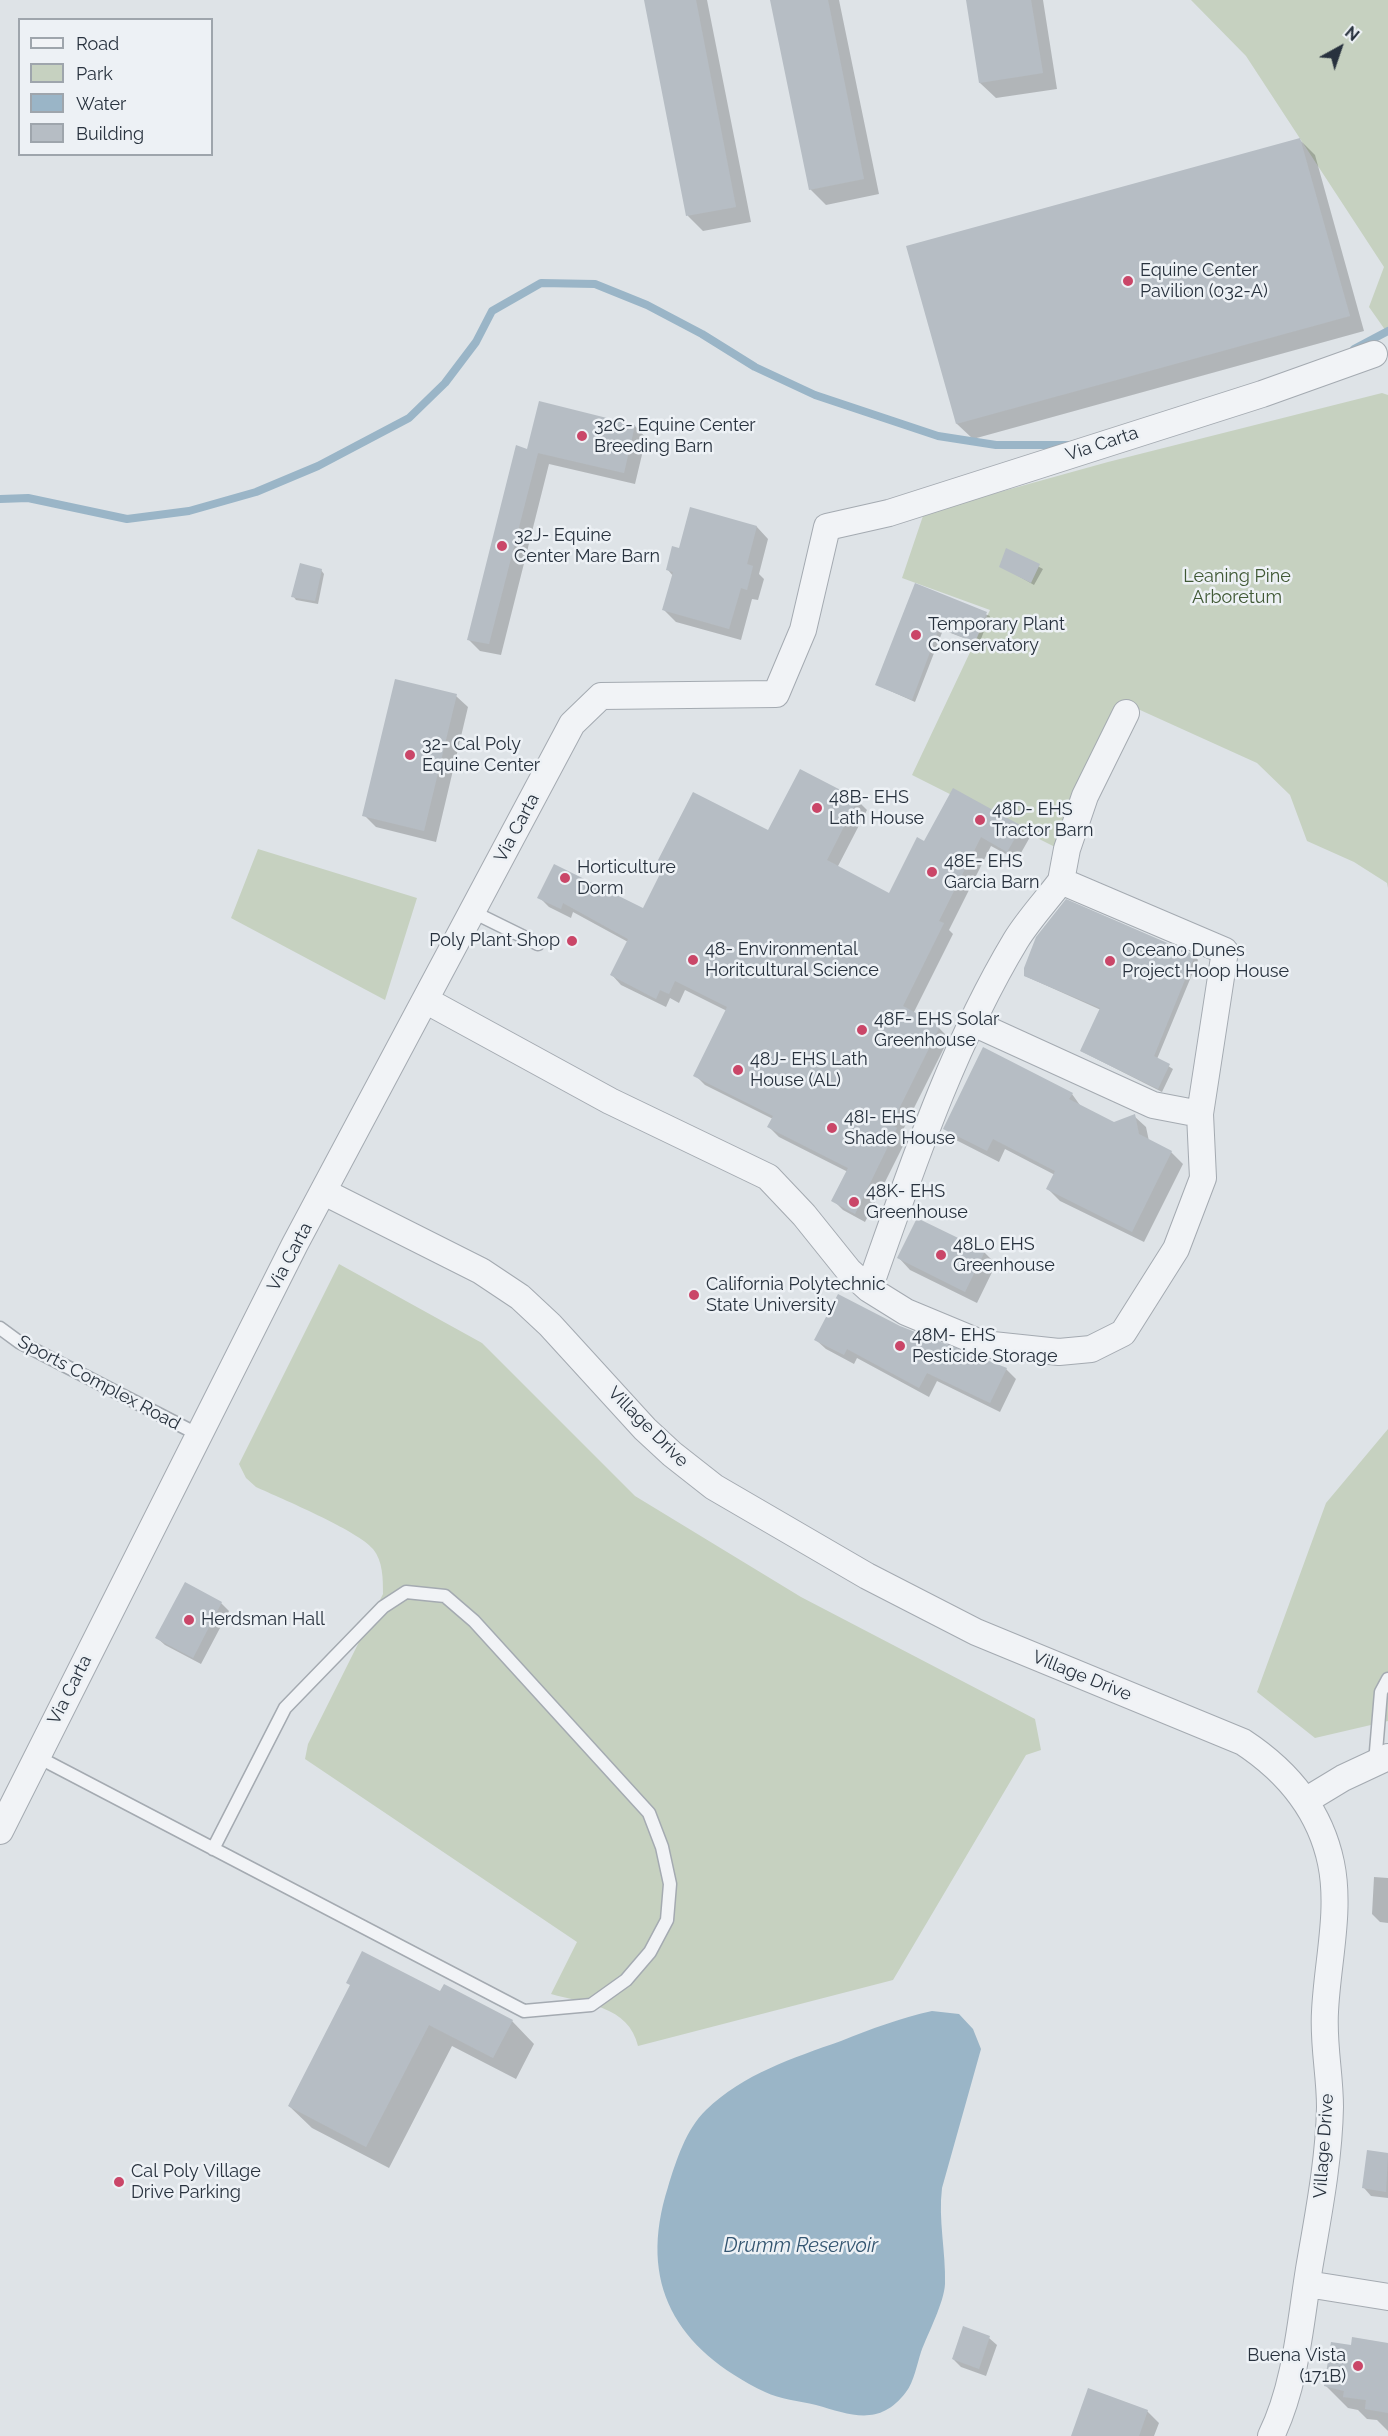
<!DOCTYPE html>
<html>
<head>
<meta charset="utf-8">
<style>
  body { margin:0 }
  #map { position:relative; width:1388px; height:2436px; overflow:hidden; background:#dee3e7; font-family:Raleway,sans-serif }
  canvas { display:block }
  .legend { position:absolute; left:18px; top:18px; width:195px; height:138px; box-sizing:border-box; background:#edf1f5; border:2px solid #9ea5ac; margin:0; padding:8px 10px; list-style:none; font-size:18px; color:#28323e }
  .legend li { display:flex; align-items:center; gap:12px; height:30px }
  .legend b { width:30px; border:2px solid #9ea5ac }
  .north { position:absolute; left:1310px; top:18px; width:60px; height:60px; -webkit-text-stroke:4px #edf1f5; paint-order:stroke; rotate:40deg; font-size:16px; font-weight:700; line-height:24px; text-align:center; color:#28323e }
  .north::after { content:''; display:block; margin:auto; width:21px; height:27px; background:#28323e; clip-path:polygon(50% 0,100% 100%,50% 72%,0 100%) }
</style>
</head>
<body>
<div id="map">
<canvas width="1388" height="2436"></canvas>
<ul class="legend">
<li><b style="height:8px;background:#f1f3f6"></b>Road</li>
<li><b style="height:16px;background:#c6d1c0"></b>Park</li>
<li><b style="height:16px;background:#9ab5c7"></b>Water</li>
<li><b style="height:16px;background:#b6bdc4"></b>Building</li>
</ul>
<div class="north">N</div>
</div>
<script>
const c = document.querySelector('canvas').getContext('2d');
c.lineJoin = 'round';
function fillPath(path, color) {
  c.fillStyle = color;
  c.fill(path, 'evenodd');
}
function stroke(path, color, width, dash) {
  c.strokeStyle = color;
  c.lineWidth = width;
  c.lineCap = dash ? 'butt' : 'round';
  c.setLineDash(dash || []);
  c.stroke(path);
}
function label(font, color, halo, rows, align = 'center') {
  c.font = font + ' Raleway,sans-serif';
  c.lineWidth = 5;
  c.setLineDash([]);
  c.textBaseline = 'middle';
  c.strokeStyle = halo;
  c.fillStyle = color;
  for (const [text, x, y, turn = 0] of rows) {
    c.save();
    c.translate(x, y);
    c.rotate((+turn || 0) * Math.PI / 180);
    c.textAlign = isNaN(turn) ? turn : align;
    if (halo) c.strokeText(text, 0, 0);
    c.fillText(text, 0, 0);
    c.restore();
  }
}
fillPath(new Path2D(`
  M1191 0H1388V334L1369 307 1384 267 1246 56Z
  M1382 393 1388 395V888L1387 883 1354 862 1307 841 1290 795 1257 763 1129 705 1059 849 912 775 990 610 902 578 924 513 1108 462Z
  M258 849 417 898 385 1000 231 918Z
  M339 1264 482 1343 635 1496 801 1597 1035 1719 1041 1750 1026 1755 893 1980 638 2046C629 2006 584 2003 551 1994L577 1942 305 1759 308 1744 383 1594C383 1579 383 1561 373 1549 357 1530 282 1499 256 1487L246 1478 239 1464Z
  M1388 1429V1721L1315 1738 1257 1692 1326 1503Z`), '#c6d1c0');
fillPath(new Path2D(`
  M932 2011 959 2014 973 2029 981 2049 942 2188C938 2220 946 2252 945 2284 944 2303 928 2333 921 2352 917 2364 914 2382 906 2392 880 2427 851 2415 816 2405 799 2401 780 2399 765 2392 676 2349 637 2284 668 2187 676 2161 686 2129 706 2110 743 2074 793 2058 841 2041 871 2029 900 2018 932 2011Z`), '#9ab5c7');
fillPath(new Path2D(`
  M646 0H707L751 222 703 231 688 216Z
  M772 0H839L879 194 826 205 810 189Z
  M967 0H1043L1057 89 996 98 980 83Z
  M1299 139 1315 155 1364 331 973 439 957 424 908 247Z
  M635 426 646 438 635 484 549 464 501 655 480 651 468 639 528 451Z
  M691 509 757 527 768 539 759 574 764 579 758 600 752 599 741 640 676 622 664 610 673 576 668 570 680 549Z
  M1007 550 1043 569 1034 585 1001 566Z
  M321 570 324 574 318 604 296 600 293 596Z
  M916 585 990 616 979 644 943 630 915 702 877 685Z
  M456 696 468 707 436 842 376 827 364 815Z
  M801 771 857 800 867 810 837 868 890 895 925 842 1021 827 1030 837 1017 860 991 846 949 930 953 934 913 1014 939 1028 949 1038 901 1134 906 1140 865 1222 843 1210 833 1200 848 1172 779 1137 769 1127 773 1119 705 1085 695 1075 727 1011 685 990 679 1003 670 998 666 1007 621 985 612 975 628 942 573 912 571 918 549 907 539 897 644 910 665 868 659 862 769 832Z
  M1195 956 1198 960 1157 1059 1173 1069 1162 1092 1081 1051 1101 1010 1025 976Z
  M1072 1094 1082 1108 1114 1123 1134 1116 1146 1127 1149 1141 1171 1152 1183 1164 1144 1242 1060 1201 1048 1189 1055 1175 1005 1149 999 1162 956 1140 945 1128Z
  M917 1220 985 1253 996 1264 977 1303 910 1270 899 1258Z
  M900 1327 1006 1369 1016 1379 1000 1412 937 1381 929 1397 857 1358 854 1364 826 1349 816 1340Z
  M221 1603 229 1611 201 1664 165 1645 157 1638Z
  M1374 1877 1388 1878V1923L1380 1922 1372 1914Z
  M441 1993 512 2021 534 2044 516 2079 452 2046 389 2168 312 2128 289 2106Z
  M1369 2151 1388 2154V2198L1371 2196 1364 2188Z
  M989 2338 997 2345 986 2376 961 2367 953 2359Z
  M1388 2345V2431L1377 2420 1367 2419 1358 2410 1348 2408 1326 2386 1352 2346Z
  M1147 2411 1159 2423 1154 2436H1073Z`), '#0003');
stroke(new Path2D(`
  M1354 349 1388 331
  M0 499 28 498 127 519 189 511 256 492 318 466 409 418 445 383 476 342 492 311 541 283 595 284 647 305 702 334 755 367 815 395 938 436 996 445H1070`), '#9ab5c7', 8);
fillPath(new Path2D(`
  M644 0H696L736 207 686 216Z
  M770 0H828L864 179 809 190Z
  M966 0H1031L1043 73 979 83Z
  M1300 138 1350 316 956 424 906 246Z
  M539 401 635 425 624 473 538 453 489 644 467 640 516 445 527 449Z
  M690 507 757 526 747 564 753 566 747 590 741 588 729 629 662 610 673 572 666 570 672 546 679 548Z
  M1006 548 1040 564 1031 583 999 567Z
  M300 563 322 569 315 601 291 597Z
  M915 583 987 612 975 642 939 628 912 700 875 685Z
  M395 679 457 694 424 831 362 816Z
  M800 769 858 799 827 860 889 893 917 837 924 841 953 788 1022 826 1007 852 981 837 939 921 944 923 903 1006 940 1026 891 1125 897 1128 855 1214 831 1201 848 1168 767 1127 773 1116 693 1076 727 1007 675 981 669 994 660 990 656 999 610 975 628 939 563 903 561 909 537 898 554 864 643 908 664 866 657 862 693 792 768 830Z
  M1066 899 1195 955 1154 1056 1170 1064 1158 1089 1080 1051 1100 1008 1024 976V968L1036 937Z
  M983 1047 1073 1093 1069 1099 1114 1122 1135 1114 1139 1134 1172 1151 1132 1232 1046 1189 1055 1171 993 1139 987 1151 943 1129Z
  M917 1218 985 1251 965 1292 897 1258Z
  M838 1294 900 1326 1007 1368 990 1403 927 1373 919 1388 847 1349 844 1355 814 1340Z
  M185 1582 222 1602 193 1658 155 1638Z
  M362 1951 440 1991 444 1984 513 2020 493 2058 429 2025 366 2147 288 2106 350 1985 346 1983Z
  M1367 2150 1388 2153 1386 2192 1362 2188Z
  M963 2326 990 2336 979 2369 952 2359Z
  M1352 2337 1388 2343V2413L1365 2409 1366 2400 1343 2397 1344 2391 1324 2386 1331 2342 1351 2345Z
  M1088 2388 1148 2410 1139 2436H1071Z`), '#b6bdc4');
const lane = new Path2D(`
  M473 912 538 944
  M0 1328 19 1342 199 1435
  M36 1756 524 2011 591 2005 626 1980 650 1952 667 1920 670 1884 662 1847 649 1813 474 1621 445 1596 406 1592 383 1607 285 1708 213 1849
  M1375 1763 1381 1692 1388 1679`);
const street = new Path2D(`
  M427 1001 610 1101 768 1177 804 1215 849 1271 869 1289 906 1312 983 1344 1059 1352 1091 1349 1123 1333 1176 1249 1203 1178 1200 1114 1225 951 1061 881 1067 849 1085 796 1126 713
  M971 1022 1153 1105 1200 1114
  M324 1192 481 1271 520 1297 550 1325 645 1429 672 1454 714 1487 867 1576 976 1632 1243 1742C1287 1771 1320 1810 1331 1863 1341 1911 1327 1964 1325 2012 1323 2044 1330 2075 1330 2107 1329 2161 1318 2216 1309 2269 1300 2325 1296 2385 1271 2436
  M869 1289C911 1170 951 1048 1016 940 1029 919 1046 901 1061 881
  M1305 1801 1343 1778 1388 1757
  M0 1831 295 1244 572 724 601 696 776 694 803 630 827 527 889 513 1262 394 1374 354
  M1307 2284 1388 2297`);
stroke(lane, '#a4aab1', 15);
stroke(street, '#a4aab1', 28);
stroke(lane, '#f1f3f6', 12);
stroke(street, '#f1f3f6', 26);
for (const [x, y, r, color] of [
  [1128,281,6,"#ca4668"],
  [582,436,6,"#ca4668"],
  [502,546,6,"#ca4668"],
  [916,635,6,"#ca4668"],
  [410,755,6,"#ca4668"],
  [817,808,6,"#ca4668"],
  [980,820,6,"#ca4668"],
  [932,872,6,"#ca4668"],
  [565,878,6,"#ca4668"],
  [572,941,6,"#ca4668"],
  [693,960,6,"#ca4668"],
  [1110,961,6,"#ca4668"],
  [862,1030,6,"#ca4668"],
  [738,1070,6,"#ca4668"],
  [832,1128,6,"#ca4668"],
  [854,1202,6,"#ca4668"],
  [941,1255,6,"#ca4668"],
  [694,1295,6,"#ca4668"],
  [900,1346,6,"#ca4668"],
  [189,1620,6,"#ca4668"],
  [119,2182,6,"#ca4668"],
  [1358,2366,6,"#ca4668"]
]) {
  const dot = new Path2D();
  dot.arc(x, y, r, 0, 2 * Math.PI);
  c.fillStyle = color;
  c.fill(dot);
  stroke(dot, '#edf1f5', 2);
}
label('18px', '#28323e', '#edf1f5', [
  ["Equine Center",1140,271],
  ["Pavilion (032-A)",1140,292],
  ["32C- Equine Center",594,426],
  ["Breeding Barn",594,447],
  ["32J- Equine",514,536],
  ["Center Mare Barn",514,557],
  ["Temporary Plant",928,625],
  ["Conservatory",928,646],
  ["32- Cal Poly",422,745],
  ["Equine Center",422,766],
  ["48B- EHS",829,798],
  ["Lath House",829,819],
  ["48D- EHS",992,810],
  ["Tractor Barn",992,831],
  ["48E- EHS",944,862],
  ["Garcia Barn",944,883],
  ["Horticulture",577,868],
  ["Dorm",577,889],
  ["Poly Plant Shop",560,941,"right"],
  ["48- Environmental",705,950],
  ["Horitcultural Science",705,971],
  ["Oceano Dunes",1122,951],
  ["Project Hoop House",1122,972],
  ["48F- EHS Solar",874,1020],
  ["Greenhouse",874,1041],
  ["48J- EHS Lath",750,1060],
  ["House (AL)",750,1081],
  ["48I- EHS",844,1118],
  ["Shade House",844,1139],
  ["48K- EHS",866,1192],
  ["Greenhouse",866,1213],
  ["48L0 EHS",953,1245],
  ["Greenhouse",953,1266],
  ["California Polytechnic",706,1285],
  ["State University",706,1306],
  ["48M- EHS",912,1336],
  ["Pesticide Storage",912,1357],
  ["Herdsman Hall",201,1620],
  ["Cal Poly Village",131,2172],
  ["Drive Parking",131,2193],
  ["Buena Vista",1346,2356,"right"],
  ["(171B)",1346,2377,"right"]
], 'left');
label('18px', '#28323e', '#edf1f5', [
  ["Via Carta",1102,444,-18],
  ["Via Carta",517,828,-62],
  ["Via Carta",290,1257,-62],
  ["Sports Complex Road",99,1383,28],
  ["Village Drive",648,1427,45],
  ["Village Drive",1082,1676,22],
  ["Via Carta",70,1690,-63],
  ["Village Drive",1324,2146,-86]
]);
label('18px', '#405935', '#edf1f5', [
  ["Leaning Pine",1237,577],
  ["Arboretum",1237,598]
]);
label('italic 20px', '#335570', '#edf1f5', [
  ["Drumm Reservoir",801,2246]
]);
</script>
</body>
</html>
